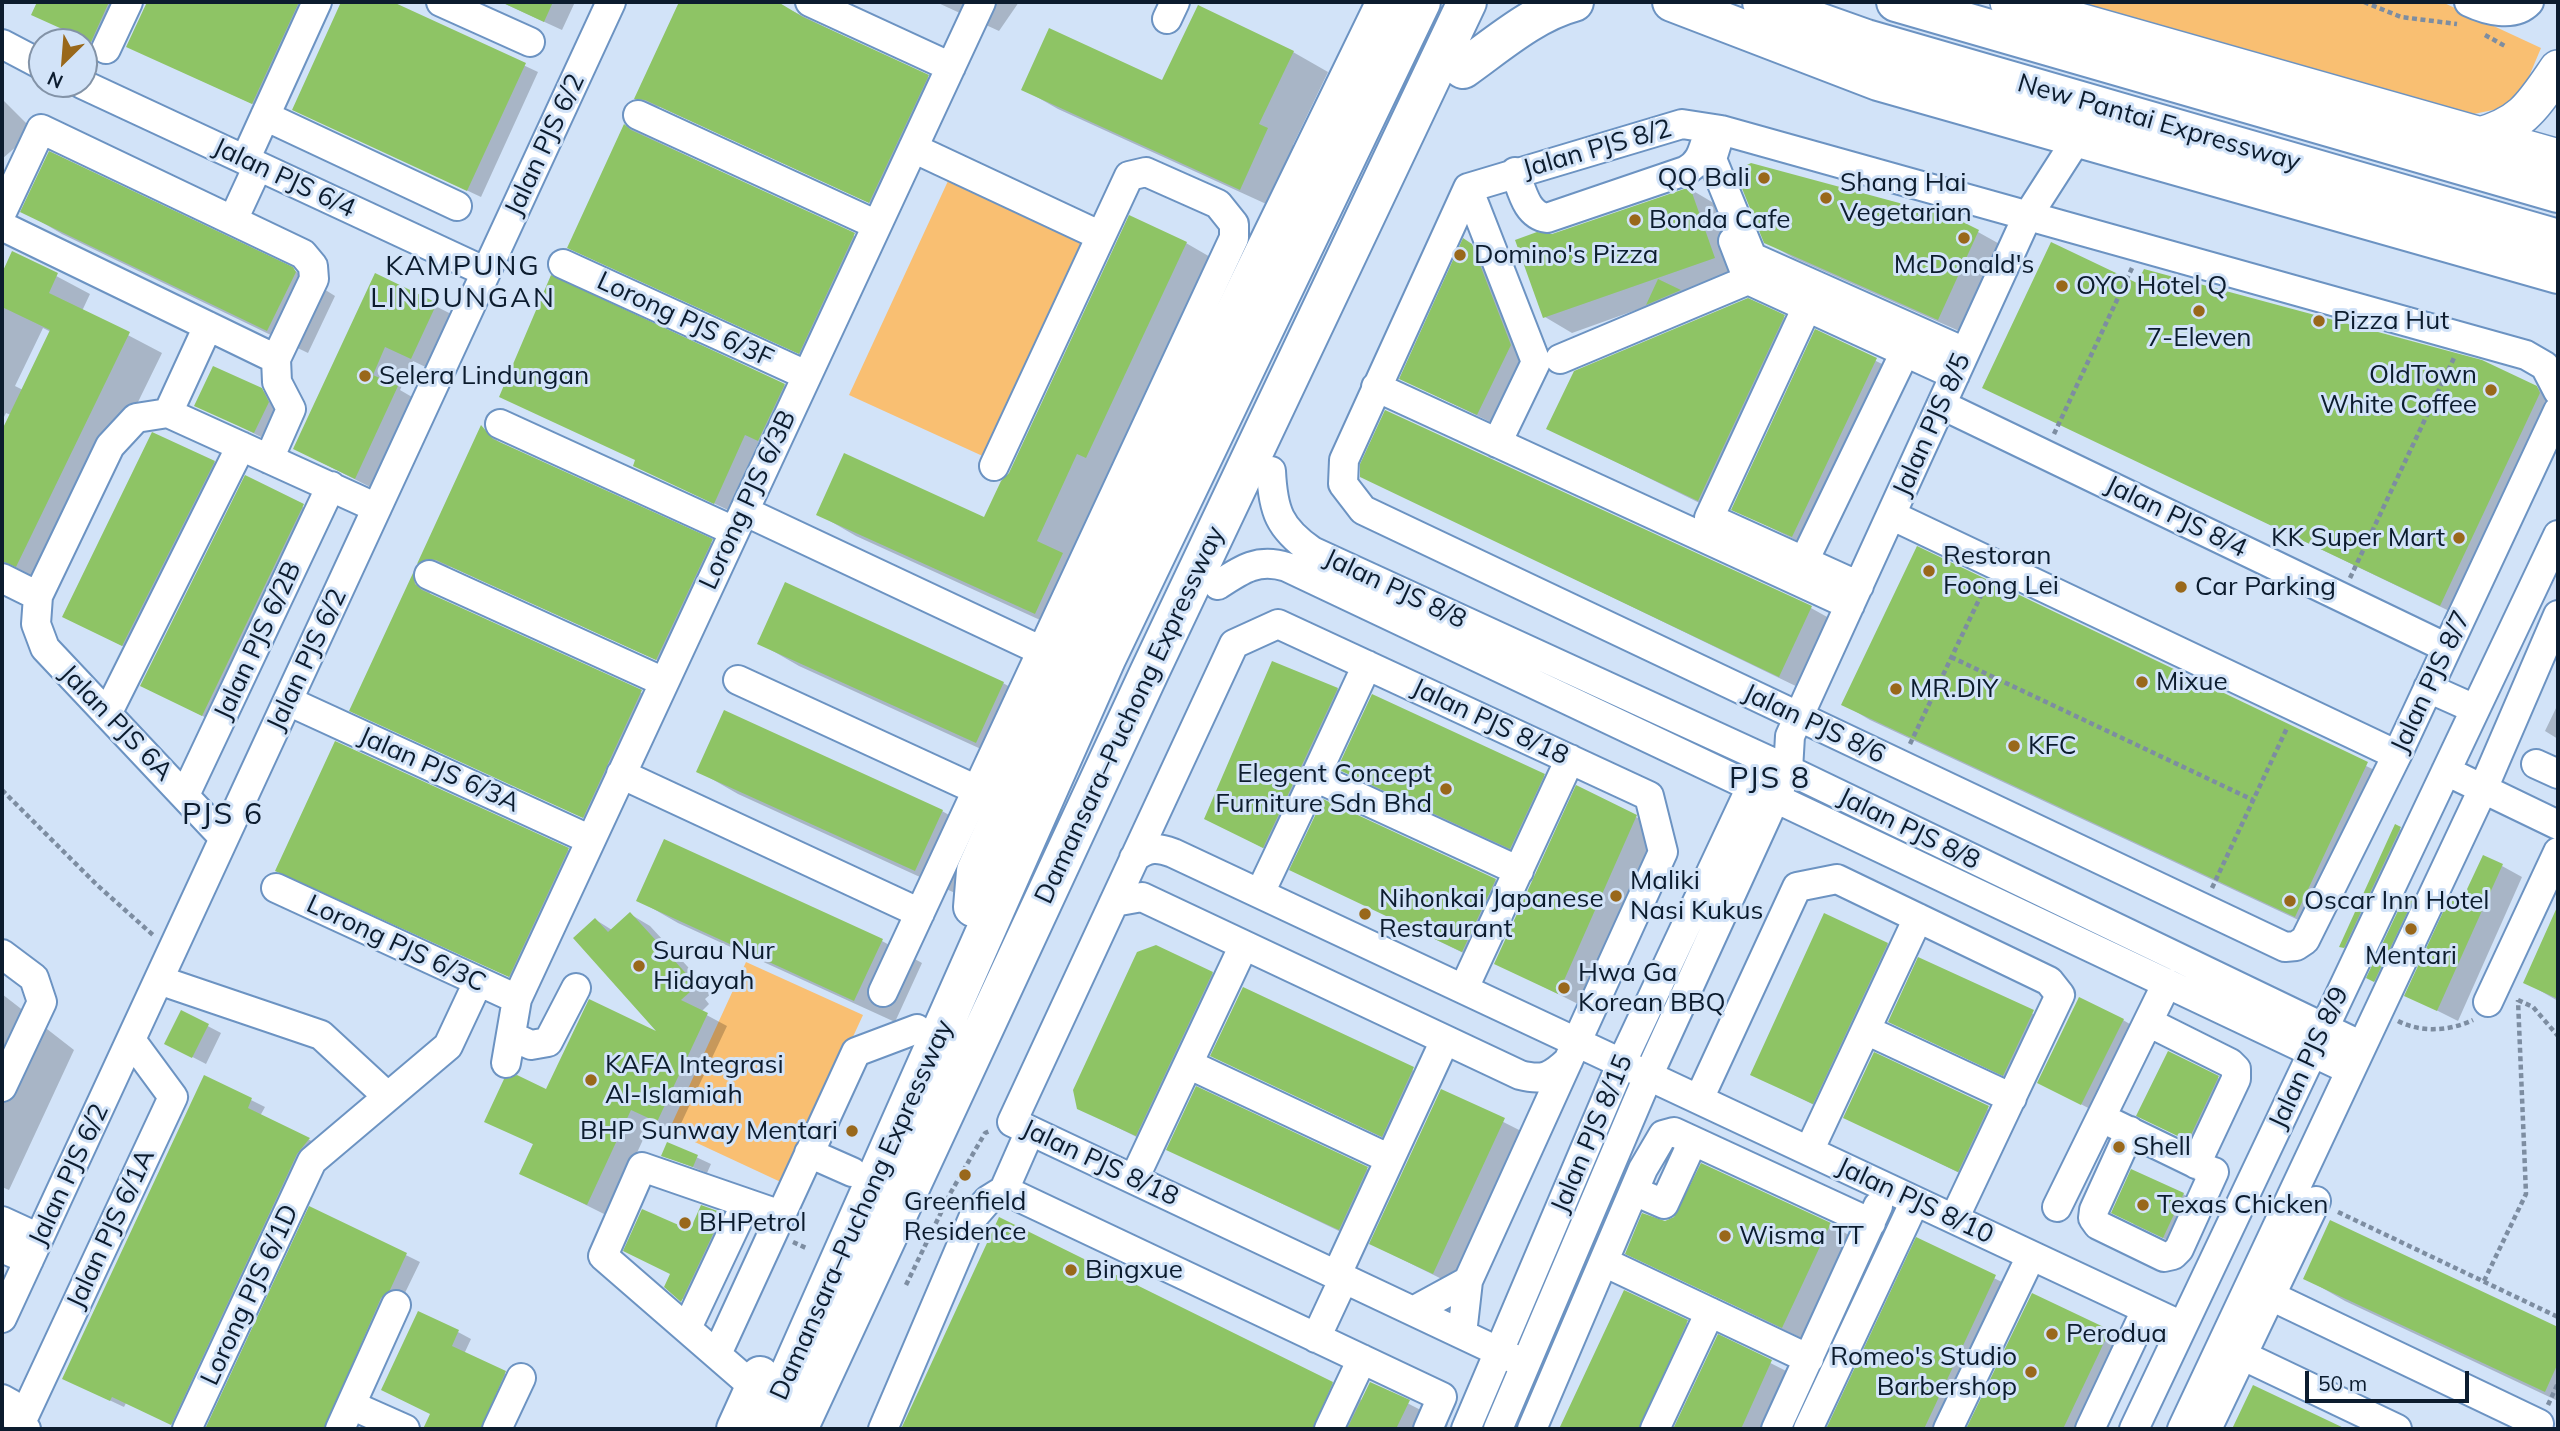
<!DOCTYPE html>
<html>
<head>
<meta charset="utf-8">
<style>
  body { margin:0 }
  #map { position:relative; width:2560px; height:1431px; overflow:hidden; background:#d2e3f8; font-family:Mulish,sans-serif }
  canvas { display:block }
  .frame { position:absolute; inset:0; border:4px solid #0c1c2e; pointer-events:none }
  .north { position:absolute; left:28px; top:28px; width:70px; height:70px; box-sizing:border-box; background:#d2e3f8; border:2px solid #8393a7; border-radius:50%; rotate:205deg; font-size:19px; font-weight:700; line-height:28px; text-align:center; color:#0c1c2e }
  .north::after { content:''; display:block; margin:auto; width:24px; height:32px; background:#99681b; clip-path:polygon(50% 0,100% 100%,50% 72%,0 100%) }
  .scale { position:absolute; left:2305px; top:1371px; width:164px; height:32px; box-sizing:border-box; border:4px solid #0c1c2e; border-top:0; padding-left:9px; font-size:21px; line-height:24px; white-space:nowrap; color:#0c1c2e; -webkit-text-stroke:5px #d2e3f8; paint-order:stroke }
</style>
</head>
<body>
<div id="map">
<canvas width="2560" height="1431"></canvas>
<div class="frame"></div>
<div class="north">N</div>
<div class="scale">50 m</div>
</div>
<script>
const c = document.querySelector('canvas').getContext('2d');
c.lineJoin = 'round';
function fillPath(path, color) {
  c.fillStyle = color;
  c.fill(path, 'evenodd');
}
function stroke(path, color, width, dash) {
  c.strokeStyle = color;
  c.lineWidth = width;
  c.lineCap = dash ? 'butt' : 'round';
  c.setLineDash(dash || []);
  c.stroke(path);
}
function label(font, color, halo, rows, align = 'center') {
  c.font = font + ' Mulish,sans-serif';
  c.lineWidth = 6;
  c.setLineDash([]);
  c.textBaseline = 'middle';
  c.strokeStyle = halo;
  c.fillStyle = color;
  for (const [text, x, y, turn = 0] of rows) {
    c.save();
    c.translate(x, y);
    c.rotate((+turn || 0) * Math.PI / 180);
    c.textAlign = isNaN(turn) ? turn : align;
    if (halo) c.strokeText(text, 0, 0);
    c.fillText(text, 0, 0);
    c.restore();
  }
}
fillPath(new Path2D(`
  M2077 2H2442L2541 48 2517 105 2469 115Z
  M948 181 1086 245 987 458 849 395Z
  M746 962 863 1015 785 1184 669 1130Z`), '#f9bf72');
fillPath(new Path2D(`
  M39 2H126L104 48 33 14Z
  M149 2H317L266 110 128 47Z
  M343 2H389L538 72 481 197 294 109Z
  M501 2H575L562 30Z
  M681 2H774L941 84 883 209 660 107 649 106 636 99Z
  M936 2H1019L999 31Z
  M1293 52 1328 72 1293 145 1302 150 1275 208 1058 109 1023 89 1163 82Z
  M2 99 34 131 2 159Z
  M625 126 867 242 813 360 569 248Z
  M1690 189 1717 205 1741 273 1674 319 1650 305 1572 333 1545 317 1553 235Z
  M23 211 292 269 335 296 308 353 62 234Z
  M1978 232 2005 247 1966 334 1794 258 1766 242Z
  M1464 241 1491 256 1537 361 1505 429 1401 379Z
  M1186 243 1224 265 1073 635 856 536 818 514 985 519Z
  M13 253 90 294 82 311 162 353 49 584 2 565V434L11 415 6 413 2 421V277ZM43 328 51 332 23 390 15 386Z
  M376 276 463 320 438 373 413 361 400 390 424 404 382 493 295 449Z
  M2138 285 2536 387 2558 400 2468 620 1984 387Z
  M1784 317 1811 332 1726 516 1549 429Z
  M1816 331 1904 375 1820 552 1733 509Z
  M784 385 797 393 772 447 759 441 728 510 635 466Z
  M261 390 282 402 275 444 197 405Z
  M1386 412 1811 608 1838 623 1806 691 1362 476Z
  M482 428 504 446 725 549 670 666 451 567 441 565 432 570 419 563Z
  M214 462 241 478 150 660 64 616Z
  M246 478 330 521 230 730 142 685Z
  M1917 548 2395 780 2322 931 1870 720 1843 704Z
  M414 575 426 582 431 596 655 699 597 824 351 710Z
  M759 643 1003 683 1043 706 1016 765 799 666Z
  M1337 689 1364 705 1290 862 1206 818Z
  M2558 704V739L2545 731Z
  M1339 768 1544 776 1571 791 1538 863 1366 784Z
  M698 771 942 811 982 834 955 893 738 794Z
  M1324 801 1495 880 1522 896 1490 966 1291 869Z
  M1636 817 1663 832 1586 1008 1496 963Z
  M2396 827 2420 840 2364 959 2342 946Z
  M568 850 581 857 523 983 277 871Z
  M2502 866 2522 877 2458 1021 2406 995 2462 905Z
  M2413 899 2433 911 2389 989 2368 978Z
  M638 900 882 941 922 963 895 1022 678 923Z
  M630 914 650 926 712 993 705 999 709 1004 701 1012 727 1026 677 1132 652 1120 608 1216 522 1173 535 1145 487 1121 663 1036 596 920 612 930Z
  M2548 931 2558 936V1001L2525 982Z
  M1887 944 1914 960 1840 1118 1752 1074Z
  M1919 959 2060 1027 2031 1090 1890 1021Z
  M1212 973 1239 989 1163 1150 1078 1108Z
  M1243 989 1441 1084 1410 1151 1212 1055Z
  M2 994 74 1050 9 1190 2 1187Z
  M181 1012 221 1033 206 1064 179 1050Z
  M2123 1020 2150 1036 2109 1119 2039 1082Z
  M1875 1054 2015 1123 1986 1186 1845 1117Z
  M205 1077 265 1107 260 1116 322 1146 181 1429 126 1403 124 1407 77 1385Z
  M2218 1078 2224 1081 2195 1143 2142 1117Z
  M1442 1091 1531 1136 1460 1288 1371 1244Z
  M668 1144 711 1164 707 1173 663 1155Z
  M1168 1149 1367 1169 1394 1184 1366 1244Z
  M2183 1194 2203 1206 2184 1248 2133 1224Z
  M310 1208 420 1262 403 1297 338 1429H206Z
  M722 1214 730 1219 690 1305 666 1286 691 1232Z
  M1665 1222 1830 1224 1857 1240 1809 1342 1627 1253Z
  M2331 1223 2558 1329V1401L2345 1301 2305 1278Z
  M1917 1240 2022 1292 1958 1429H1828Z
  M1625 1292 1714 1337 1671 1429H1561Z
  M2032 1296 2136 1347 2097 1429H1968Z
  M458 1332 471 1339 464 1354 518 1380 497 1429H435L427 1424 432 1414 396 1397Z
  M1719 1337 1798 1377 1774 1429H1675Z
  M1332 1383 1363 1401 1370 1384 1448 1424 1446 1429H903Z
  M2254 1387 2342 1429H2234Z`), '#0003');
fillPath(new Path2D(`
  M37 2H109L91 42 31 15Z
  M147 2H299L252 104 126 47Z
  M341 2H393L526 63 467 191 292 110Z
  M501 2H553L544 22Z
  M679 2H778L803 17 929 75 869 203 645 100 634 99Z
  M1198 5 1294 51 1259 124 1268 128 1240 190 1021 90 1049 28 1162 80Z
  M624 124 631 130 855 233 799 354 567 248Z
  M49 151 293 267 296 272 267 331 20 212Z
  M1751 163 1955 218 1979 230 1938 320 1764 243 1735 171Z
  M1690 187 1715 258 1543 318 1515 240 1537 232 1552 234Z
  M1129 215 1187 242 1086 458 1077 454 1037 541 1063 553 1035 614 816 515 844 453 984 517 1001 481 1009 473Z
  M1463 238 1472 244 1511 345 1477 415 1399 379Z
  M2051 242 2137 283 2144 269 2482 360 2537 386 2540 393 2440 606 1982 388Z
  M12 251 58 273 49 293 130 332 16 567 2 561V430L50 330 2 307V273Z
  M375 273 437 303 411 359 385 347 373 375 398 386 355 479 293 449Z
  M551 275 785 384 758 441 745 435 714 504 633 466 635 460 499 397Z
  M1658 279 1681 290 1646 305Z
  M1748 298 1785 315 1698 501 1546 429 1574 371Z
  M1815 329 1877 358 1792 537 1731 510Z
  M213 366 262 388 269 402 254 433 194 406Z
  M1385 410 1812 606 1779 677 1360 477V464Z
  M481 425 493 439 713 539 656 660 436 560 427 559 417 564Z
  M152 432 215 461 122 646 62 617Z
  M245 475 304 504 202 716 140 686Z
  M1917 546 2368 762 2295 917 1841 705Z
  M413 573 415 584 422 590 642 690 583 818 349 711Z
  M785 582 1004 682 976 743 757 644Z
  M1272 661 1338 688 1263 848 1204 819Z
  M1372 694 1545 774 1510 849 1337 769Z
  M724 710 943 810 915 871 696 772Z
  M335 741 569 848 509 977 275 871Z
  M1576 785 1637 815 1558 994 1494 964Z
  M1323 799 1496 879 1462 952 1289 870Z
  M2395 824 2401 827 2344 948 2339 947Z
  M664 839 883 939 854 1001 636 901Z
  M2483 855 2503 864 2437 1011 2404 996 2450 897 2461 902Z
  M2406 894 2414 898 2374 982 2366 978Z
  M2558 905V999L2523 983Z
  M630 912 693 981 686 987 690 992 681 1000 708 1013 657 1122 631 1110 587 1205 519 1174 533 1144 484 1122 504 1079 517 1075 546 1089 589 999 656 1031 573 938 595 918 608 932Z
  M1824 913 1888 943 1813 1104 1750 1075Z
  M1156 945 1213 972 1136 1136 1077 1109 1073 1090 1137 952Z
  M1918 957 2034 1010 2003 1076 1888 1022Z
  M1243 987 1414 1067 1382 1137 1210 1056Z
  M2079 997 2124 1019 2081 1105 2037 1083Z
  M181 1010 209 1024 192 1058 164 1044Z
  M2168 1051 2219 1076 2188 1141 2136 1116Z
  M1874 1052 1989 1106 1958 1172 1843 1118Z
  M204 1075 252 1098 248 1108 310 1138 297 1154 171 1425 112 1397 110 1401 62 1379Z
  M1196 1086 1368 1167 1339 1230 1166 1150Z
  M1441 1089 1505 1118 1433 1274 1369 1244Z
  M667 1142 698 1155 693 1167 661 1156Z
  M1701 1163 1831 1223 1782 1328 1625 1254 1642 1213 1665 1221 1674 1217Z
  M2131 1169 2184 1193 2163 1238 2111 1213Z
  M701 1205 723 1213 681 1302 664 1287 670 1274 623 1251 642 1209 690 1230Z
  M309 1206 407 1253 390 1290 381 1298 324 1429H205Z
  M999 1217 1333 1382 1313 1429H901Z
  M2330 1220 2558 1327V1363L2545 1392 2303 1279Z
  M1916 1237 1996 1275 1924 1429H1826Z
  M1624 1290 1688 1320 1639 1429H1559Z
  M2032 1293 2110 1330 2063 1429H1966Z
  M418 1311 459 1330 452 1346 506 1371 481 1429H423L430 1414 381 1390Z
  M1718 1334 1772 1360 1741 1429H1673Z
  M1370 1382 1410 1400 1396 1429H1347Z
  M2253 1385 2346 1429H2232Z`), '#8ec465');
const minor = new Path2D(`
  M441 2 530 42
  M810 2 951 67
  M2469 2C2486 10 2514 18 2529 2
  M1167 19 1175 2
  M2 44 42 65
  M106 49 128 2
  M82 84 486 272
  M638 115 877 225
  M265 116 457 206
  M1721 130 1712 159 1752 257 1965 352
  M913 148 1101 236
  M245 160 317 2
  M1515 172C1522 190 1526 215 1547 218L1685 171C1701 163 1703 150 1708 133
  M1468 188 1536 362 1497 443
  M2 212 41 129 303 254 313 266 314 279 276 359 10 230
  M233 220 258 166
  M1733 241 1748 280 1955 375
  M563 264 806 375
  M1807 307 1709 518 1859 586
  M1560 359 1748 280
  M1376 387 1850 605
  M2558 391 2545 366 2526 355 1721 130 1682 124 1468 188 1344 460 1343 484 1363 510 2285 947 2296 946 2305 940 2397 755 2558 411
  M1942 405 2447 648
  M168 413 208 326
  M500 424 734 531
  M269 459 291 409 277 382 276 359
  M1271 471C1273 511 1279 528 1312 551L1776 764 2362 1046
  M744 511 1042 651
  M1891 515 2397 755
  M1804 561 1905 352
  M429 575 664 682
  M2 578 38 596
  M1218 585C1242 569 1258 558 1287 567L2350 1070
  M1367 665 1315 777 1519 871
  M738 680 977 790
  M2428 688 2475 709
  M288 701 591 840
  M107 714 241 446
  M2536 764 2558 774
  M2446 771 2558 825
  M621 774 920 913
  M185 795 331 486
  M224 838 45 648 36 624 38 596 110 446 136 418 168 413 377 508
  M1134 858C1148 847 1157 847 1173 853L2182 1326
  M276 888 517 999
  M1260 893 1315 777
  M1114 902 1142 897 1520 1075C1543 1081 1551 1077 1568 1061
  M1244 945 1188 1064 1390 1159
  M2 954 34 978 42 1002 2 1087
  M159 980 321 1035 387 1096
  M1464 988 1570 759
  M883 992 1234 238V224L1218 204 1146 172 1129 176 994 466
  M2488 1002 2558 852
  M2148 1022 2230 1063 2236 1069V1079L2196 1164
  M1866 1030 2012 1098
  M511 1036 531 1045 548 1042 576 988
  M506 1063 517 999 981 2
  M1699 1099 1797 887 1837 879 2049 981 2060 995 1954 1219
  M2112 1123 2211 1171
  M2130 1131 2094 1210 2093 1218 2098 1225 2164 1257 2173 1255 2179 1249 2214 1172
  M1809 1151 1918 918
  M809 1153 852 1172
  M1134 1179 1188 1064
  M1004 1190 1030 1131
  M1634 1191 1664 1204 1693 1141
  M2057 1207 2167 983
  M2 1221 39 1238
  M2 1248 29 1260
  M1604 1262 1809 1359
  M1337 1274 1445 1040
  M2271 1296 2539 1424 2536 1429
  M1413 1311 1468 1281
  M2 1318 611 2
  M687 1328 746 1203
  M1462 1334 1468 1281 1663 852 1649 796 1278 624 1234 644 1012 1122 1525 1364
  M1316 1338 1344 1278
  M2227 1348 2397 1429
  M717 1354 856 1052 917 1029
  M755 1388 603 1256 642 1167 781 1215
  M2 1399 11 1404 19 1426 26 1429
  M351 1405 405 1429
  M18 1429 173 1097 131 1040
  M187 1429 312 1161 448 1046 478 982
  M340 1429 396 1305
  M497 1429 521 1378
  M883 1429 974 1216 988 1200 1004 1190 1442 1397 1428 1429
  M1329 1429 1362 1359
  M1466 1429 1622 1062 1760 768
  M1498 1429 1649 1074 1788 770 1790 736 1799 716 2027 217 2077 139
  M1532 1429 1643 1169 1663 1135 1674 1132 1871 1223
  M1655 1429 1710 1312
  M1776 1429 1878 1206
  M1808 1429 1915 1201
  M1948 1429 2031 1256
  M2090 1429 2146 1310
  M2134 1429 2558 535
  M2182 1429 2483 789 2558 615
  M2207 1429 2316 1201`);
const major = new Path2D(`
  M2009 2 2558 158
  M2477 137C2523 124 2532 107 2558 69`);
const highway = new Path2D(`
  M1672 2 1878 81 2558 274
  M1762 2 1866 39 2558 239
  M1896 2 2558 193
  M1463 69C1497 45 1533 13 1574 2
  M973 907 976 871 1104 582 1386 2
  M736 1429 760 1376
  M765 1429 1106 659 1421 2
  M798 1429 1149 673 1467 2`);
stroke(minor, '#6c93c2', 32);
stroke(major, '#6c93c2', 40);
stroke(highway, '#6c93c2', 42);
stroke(new Path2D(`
  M2364 2 2401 17 2457 24
  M2485 35 2505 46
  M2054 434 2132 268
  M2350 578 2454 358
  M1951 657 2253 800
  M1910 744 1986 585
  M2 790 97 885 153 935
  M2212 888 2287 728
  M2518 1000 2533 1007 2558 1036
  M2398 1021C2421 1033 2450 1031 2473 1020
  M2338 1212 2558 1317
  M793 1242 806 1248
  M2484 1281 2526 1194 2518 1000
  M906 1285 951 1192 985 1133 990 1131
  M2548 1405 2558 1383`), '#7d8da1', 4.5, [5, 3.5]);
stroke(minor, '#fff', 28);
stroke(major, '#fff', 37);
stroke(highway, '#fff', 38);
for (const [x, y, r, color] of [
  [1764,178,7,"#99681b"],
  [1826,198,7,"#99681b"],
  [1635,220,7,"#99681b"],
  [1964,238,7,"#99681b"],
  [1460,255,7,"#99681b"],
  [2062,286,7,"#99681b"],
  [2199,311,7,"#99681b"],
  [2319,321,7,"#99681b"],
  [365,376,7,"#99681b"],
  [2491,390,7,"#99681b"],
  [2459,538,7,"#99681b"],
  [1929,571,7,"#99681b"],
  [2181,587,7,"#99681b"],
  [2142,682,7,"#99681b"],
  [1896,689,7,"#99681b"],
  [2014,746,7,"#99681b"],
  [1446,789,7,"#99681b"],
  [1616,896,7,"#99681b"],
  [2290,901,7,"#99681b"],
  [1365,914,7,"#99681b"],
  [2411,929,7,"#99681b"],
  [639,966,7,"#99681b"],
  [1564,988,7,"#99681b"],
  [591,1080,7,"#99681b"],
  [852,1131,7,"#99681b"],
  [2119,1147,7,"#99681b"],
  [965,1175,7,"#99681b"],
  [2143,1205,7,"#99681b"],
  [685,1223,7,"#99681b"],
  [1725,1236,7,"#99681b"],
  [1071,1270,7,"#99681b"],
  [2052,1334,7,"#99681b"],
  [2031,1372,7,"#99681b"]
]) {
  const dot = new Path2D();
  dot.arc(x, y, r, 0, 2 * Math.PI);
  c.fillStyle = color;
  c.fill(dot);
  stroke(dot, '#d2e3f8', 2.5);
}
label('26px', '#0c1c2e', '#d2e3f8', [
  ["New Pantai Expressway",2159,123,16],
  ["Jalan PJS 6/2",545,145,-65],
  ["Jalan PJS 8/2",1597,149,-16],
  ["Jalan PJS 6/4",284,178,25],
  ["Lorong PJS 6/3F",685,320,25],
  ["Jalan PJS 8/5",1932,425,-66],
  ["Lorong PJS 6/3B",748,500,-65],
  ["Jalan PJS 8/4",2176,517,26],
  ["Jalan PJS 8/8",1395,589,25],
  ["Jalan PJS 6/2B",258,641,-65],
  ["Jalan PJS 6/2",307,660,-65],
  ["Jalan PJS 8/7",2431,682,-65],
  ["Damansara–Puchong Expressway",1130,715,-65],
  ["Jalan PJS 8/18",1490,722,25],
  ["Jalan PJS 6A",116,723,46],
  ["Jalan PJS 8/6",1814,724,25],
  ["Jalan PJS 6/3A",439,770,24],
  ["Jalan PJS 8/8",1909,829,26],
  ["Lorong PJS 6/3C",396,944,25],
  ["Jalan PJS 8/9",2309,1058,-65],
  ["Jalan PJS 8/15",1592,1134,-67],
  ["Jalan PJS 8/18",1100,1163,25],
  ["Jalan PJS 6/2",69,1175,-65],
  ["Jalan PJS 8/10",1915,1201,25],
  ["Damansara–Puchong Expressway",862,1210,-66],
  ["Jalan PJS 6/1A",111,1229,-65],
  ["Lorong PJS 6/1D",250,1295,-65]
]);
label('26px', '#0c1c2e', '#d2e3f8', [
  ["QQ Bali",1750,178,"right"],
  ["Shang Hai",1840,183],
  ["Vegetarian",1840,213],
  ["Bonda Cafe",1649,220],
  ["Domino's Pizza",1474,255],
  ["McDonald's",1964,265,"center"],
  ["OYO Hotel Q",2076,286],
  ["Pizza Hut",2333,321],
  ["7-Eleven",2199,338,"center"],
  ["OldTown",2477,375,"right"],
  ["White Coffee",2477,405,"right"],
  ["Selera Lindungan",379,376],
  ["KK Super Mart",2445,538,"right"],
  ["Restoran",1943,556],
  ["Foong Lei",1943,586],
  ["Car Parking",2195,587],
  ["Mixue",2156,682],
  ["MR.DIY",1910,689],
  ["KFC",2028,746],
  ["Elegent Concept",1432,774,"right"],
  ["Furniture Sdn Bhd",1432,804,"right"],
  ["Maliki",1630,881],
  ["Nasi Kukus",1630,911],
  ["Nihonkai Japanese",1379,899],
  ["Restaurant",1379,929],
  ["Oscar Inn Hotel",2304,901],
  ["Surau Nur",653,951],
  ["Hidayah",653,981],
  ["Mentari",2411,956,"center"],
  ["Hwa Ga",1578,973],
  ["Korean BBQ",1578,1003],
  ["KAFA Integrasi",605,1065],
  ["Al-Islamiah",605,1095],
  ["BHP Sunway Mentari",838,1131,"right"],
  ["Shell",2133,1147],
  ["Greenfield",965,1202,"center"],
  ["Residence",965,1232,"center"],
  ["Texas Chicken",2157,1205],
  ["BHPetrol",699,1223],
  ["Wisma TT",1739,1236],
  ["Bingxue",1085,1270],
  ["Perodua",2066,1334],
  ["Romeo's Studio",2017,1357,"right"],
  ["Barbershop",2017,1387,"right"]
], 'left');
c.letterSpacing = '2px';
label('28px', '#0c1c2e', '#d2e3f8', [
  ["KAMPUNG",463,267],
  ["LINDUNGAN",463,299]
]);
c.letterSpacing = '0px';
c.letterSpacing = '2px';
label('30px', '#0c1c2e', '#d2e3f8', [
  ["PJS 8",1770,779],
  ["PJS 6",223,815]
]);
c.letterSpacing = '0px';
</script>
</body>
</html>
